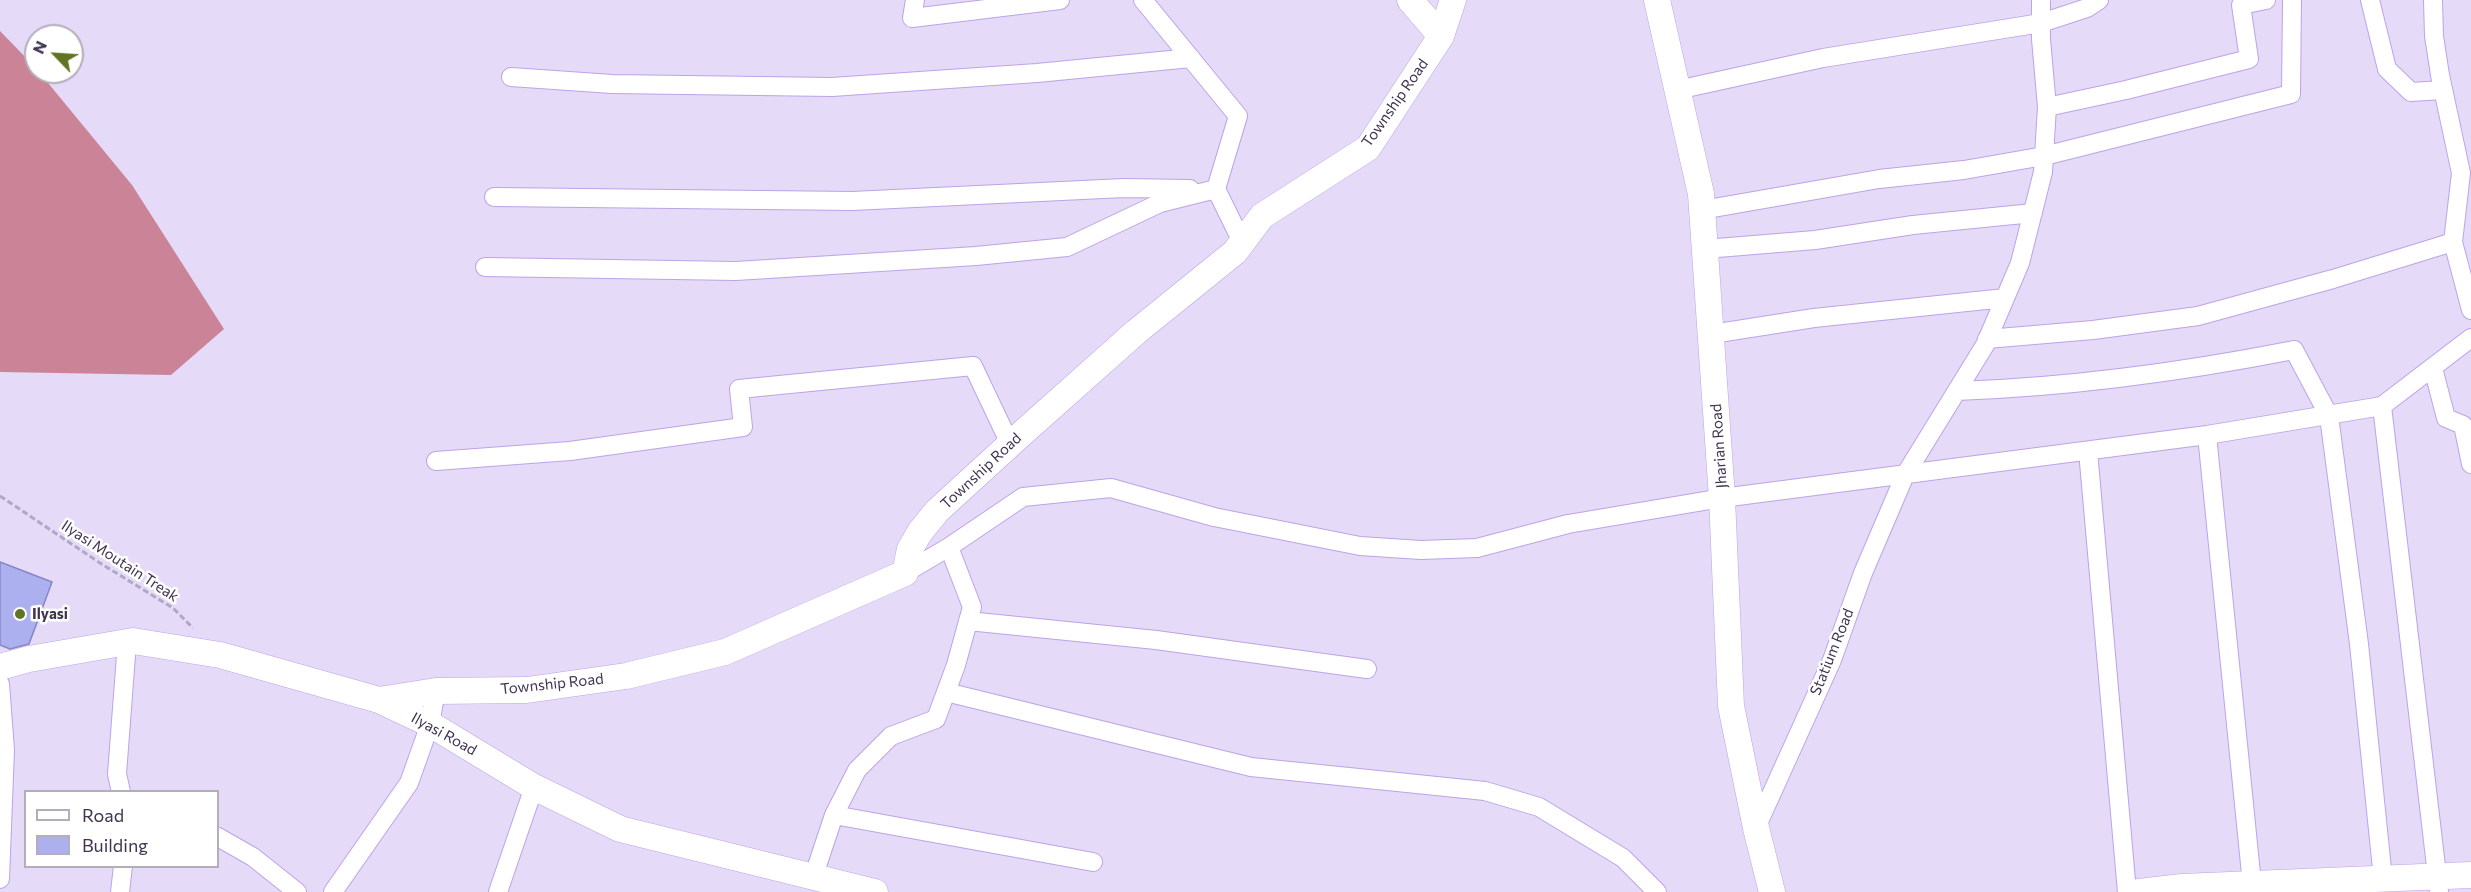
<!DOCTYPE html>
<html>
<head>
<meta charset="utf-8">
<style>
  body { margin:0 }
  #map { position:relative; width:2471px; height:892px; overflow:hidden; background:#e5daf7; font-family:Commissioner,sans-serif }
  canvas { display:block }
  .legend { position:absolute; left:24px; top:790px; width:195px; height:78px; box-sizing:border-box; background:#fff; border:2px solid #b3aeb9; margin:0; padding:8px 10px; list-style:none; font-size:18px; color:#403450 }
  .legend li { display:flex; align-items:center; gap:12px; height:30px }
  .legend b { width:30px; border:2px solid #b3aeb9 }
  .north { position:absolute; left:24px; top:24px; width:60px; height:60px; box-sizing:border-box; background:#fff; border:2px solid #b3aeb9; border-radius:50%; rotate:295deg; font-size:16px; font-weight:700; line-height:24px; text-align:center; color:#403450 }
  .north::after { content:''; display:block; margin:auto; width:21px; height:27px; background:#607424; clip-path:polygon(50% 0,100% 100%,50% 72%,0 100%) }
</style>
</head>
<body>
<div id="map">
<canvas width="2471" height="892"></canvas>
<ul class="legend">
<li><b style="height:8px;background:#fff"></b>Road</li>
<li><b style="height:16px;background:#adb0ee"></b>Building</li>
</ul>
<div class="north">N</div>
</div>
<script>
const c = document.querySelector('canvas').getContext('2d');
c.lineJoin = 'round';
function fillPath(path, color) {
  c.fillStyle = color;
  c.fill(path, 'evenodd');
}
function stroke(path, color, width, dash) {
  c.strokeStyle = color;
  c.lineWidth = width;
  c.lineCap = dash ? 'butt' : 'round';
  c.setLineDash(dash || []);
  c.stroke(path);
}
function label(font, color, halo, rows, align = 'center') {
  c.font = font + ' Commissioner,sans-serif';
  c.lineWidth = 5;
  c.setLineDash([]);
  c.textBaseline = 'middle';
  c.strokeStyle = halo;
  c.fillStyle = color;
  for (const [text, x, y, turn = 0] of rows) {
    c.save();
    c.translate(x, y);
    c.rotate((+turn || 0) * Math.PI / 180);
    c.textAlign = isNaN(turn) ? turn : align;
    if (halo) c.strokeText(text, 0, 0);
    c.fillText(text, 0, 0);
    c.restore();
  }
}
fillPath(new Path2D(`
  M0 31 31 63 36 72H39L132 185 224 329 171 375 0 372Z`), '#cb8497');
const building = new Path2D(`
  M0 562 52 582 29 644 10 649 0 645Z`);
fillPath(building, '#adb0ee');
stroke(building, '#8586c8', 1.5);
const street = new Path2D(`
  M915 0 912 18 1060 0
  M1143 0 1238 116 1216 189 1242 242
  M2370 0 2387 69 2411 92 2443 90
  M511 77 612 84 832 87 1037 73 1191 58
  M1677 90 1823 58 2041 23 2087 8 2099 0
  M2047 107 2126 90 2249 59 2241 5 2266 0
  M494 197 852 201 1124 188 1190 189
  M1702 210 1879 179 1964 170 2044 156 2291 94 2292 0
  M2453 242 2471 310
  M1705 249 1815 240 1913 225 2033 213
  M485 267 736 271 976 256 1067 247 1160 203 1216 189
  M1712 334 1814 318 2005 298
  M1987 339 2093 330 2198 316 2333 279 2453 242 2461 173 2440 75 2434 36 2433 0
  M2433 368 2446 418 2463 425 2471 464
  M1957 391C2071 387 2182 372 2294 350L2329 416 2359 644 2383 879
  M2382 406 2439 892
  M2207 435 2252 884
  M2088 451 2127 892
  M436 461 570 451 743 427 739 389 973 366 1010 444
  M905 573 949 547 1023 497 1111 488 1214 517 1360 546 1421 550 1477 548 1568 524 1722 498 2207 435 2382 406 2471 338
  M968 621 1156 640 1367 669
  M0 684 5 750 0 879
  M946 692 1251 767 1485 791 1539 807 1623 858 1657 892
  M121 792 117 774 127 642
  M834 815 1093 862
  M1756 828 1832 660 1863 573 1905 475 1985 345 2020 263 2043 172 2047 107 2041 39V0
  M218 837 253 857 297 892
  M813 878 834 815 857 770 891 736 936 719 956 665 972 607 949 547
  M120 892 123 866
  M333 892 409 783 430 724 436 691
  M498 892 534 787`);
const secondary = new Path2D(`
  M1410 0 1441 36
  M1657 0 1701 194 1722 498 1731 706 1756 828 1772 892
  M0 667 29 659 133 641 220 655 379 700 430 724 534 787 620 829 875 892
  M379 700 436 691 527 690 626 676 725 652 905 573 910 549 920 532 937 511 1018 437 1136 332 1235 252 1262 216 1368 148 1441 36 1453 0
  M2139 892 2182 887 2471 875`);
stroke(street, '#bea3e7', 20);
stroke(secondary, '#bea3e7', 27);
stroke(new Path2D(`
  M0 496 100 563 173 608 193 628`), '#b2a7c4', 3, [6, 3]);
stroke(street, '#fff', 18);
stroke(secondary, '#fff', 26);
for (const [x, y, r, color] of [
  [20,614,6,"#607424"]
]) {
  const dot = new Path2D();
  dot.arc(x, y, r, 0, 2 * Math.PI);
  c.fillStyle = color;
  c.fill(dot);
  stroke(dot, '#fff', 2);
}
label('15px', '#403450', '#fff', [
  ["Township Road",1395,103,-55],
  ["Jharian Road",1719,446,-94],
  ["Township Road",981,471,-43],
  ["Ilyasi Moutain Treak",120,561,33],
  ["Statium Road",1832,652,-68],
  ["Township Road",552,684,-6],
  ["Ilyasi Road",444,734,29]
]);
label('bold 15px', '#403450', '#fff', [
  ["Ilyasi",32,614]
], 'left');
</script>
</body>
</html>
